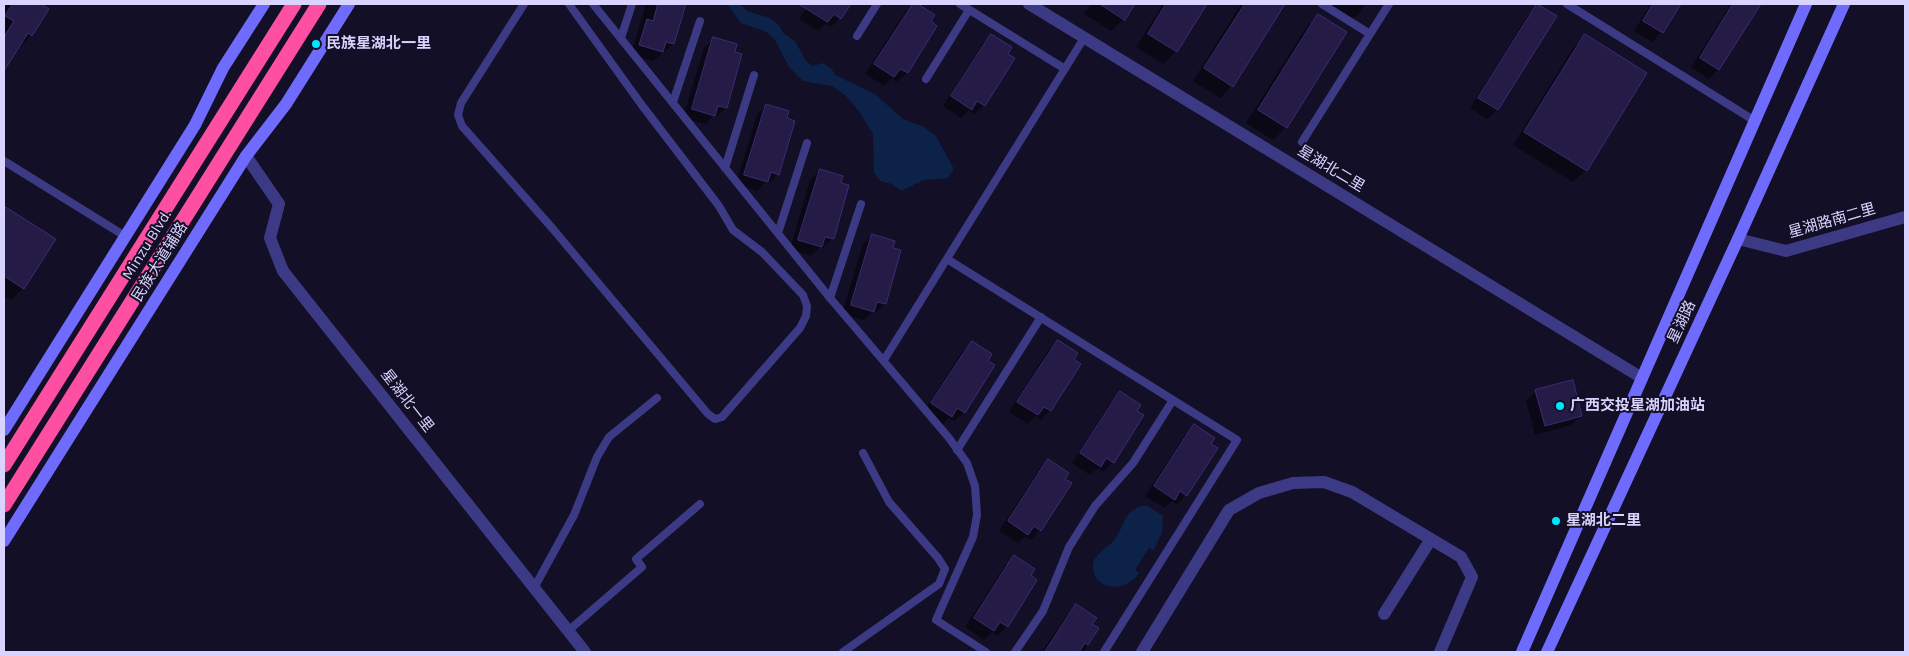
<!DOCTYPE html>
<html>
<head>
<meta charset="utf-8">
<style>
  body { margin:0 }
  #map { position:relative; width:1909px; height:656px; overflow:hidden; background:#130f26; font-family:Karla,sans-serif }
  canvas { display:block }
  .frame { position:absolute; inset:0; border:5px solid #d9d4ff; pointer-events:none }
</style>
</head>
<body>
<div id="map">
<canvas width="1909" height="656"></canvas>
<div class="frame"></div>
</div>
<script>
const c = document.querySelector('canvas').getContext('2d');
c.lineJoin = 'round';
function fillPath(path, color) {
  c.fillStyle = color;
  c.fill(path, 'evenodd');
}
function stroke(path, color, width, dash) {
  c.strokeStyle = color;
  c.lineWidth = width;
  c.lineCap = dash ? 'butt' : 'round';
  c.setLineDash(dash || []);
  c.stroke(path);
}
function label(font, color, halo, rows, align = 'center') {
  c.font = font + ' Karla,"Noto Sans SC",sans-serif';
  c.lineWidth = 4;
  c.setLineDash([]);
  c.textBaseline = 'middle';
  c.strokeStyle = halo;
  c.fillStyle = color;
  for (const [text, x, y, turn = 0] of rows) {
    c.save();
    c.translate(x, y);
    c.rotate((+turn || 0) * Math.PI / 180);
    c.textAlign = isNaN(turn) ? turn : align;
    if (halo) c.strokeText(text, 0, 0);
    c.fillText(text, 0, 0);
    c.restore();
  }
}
fillPath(new Path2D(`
  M727 4H740L747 11 770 18 779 25 784 34 795 41 806 61 813 66 823 63 832 69 835 75 875 94 903 119 924 127 936 136 954 169 948 178 924 180 901 191 892 184 880 181 874 173 873 134 859 111 846 96 832 86 803 81 789 67 775 40 767 32 741 23Z
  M1141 506H1148L1163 516 1162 532 1154 550 1149 548 1135 570 1139 573C1126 594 1092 590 1093 566 1093 554 1109 547 1115 539 1120 532 1123 522 1128 515 1132 510 1136 508 1141 506Z`), '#0c2248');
fillPath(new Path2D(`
  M4 4H39L48 9 32 35 19 47 18 46 4 69Z
  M646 4H685L673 44 653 61 631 54Z
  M809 4H849L840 18 831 27 825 24 818 31 799 19Z
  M914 4 933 15 929 22 936 26 907 73 897 82 892 78 884 86 865 74 905 12Z
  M1091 4H1133L1124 19 1111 31 1084 14Z
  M1163 4H1206L1176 51 1163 64 1136 47Z
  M1241 4H1284L1232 86 1220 98 1193 81Z
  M1323 4H1365L1360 12 1348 24Z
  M1651 4H1679L1662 32 1652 42 1634 31Z
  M1731 4 1759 5 1718 70 1709 79 1691 67Z
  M1537 6 1555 17 1497 110 1487 119 1470 108 1528 15Z
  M1318 15 1345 33 1286 127 1273 140 1246 123 1306 28Z
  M991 35 984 105 974 114 969 110 961 118 943 106 982 45Z
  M1585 36 1586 170 1573 182 1513 145 1573 48Z
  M714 39 726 108 716 117 713 116 705 124 683 118 704 48Z
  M766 105 778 174 769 183 766 182 757 191 736 184 757 115Z
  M820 170 840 184 847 186 832 239 823 248 820 247 811 256 790 249 810 180Z
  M4 207 54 240 23 288 11 300 4 296Z
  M872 235 892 249 900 251 885 304 875 313 872 312 864 320 842 314 863 244Z
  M1058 341 1072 360 1079 364 1050 410 1041 420 1035 416 1028 424 1009 412 1048 351Z
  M972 342 964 412 955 421 949 418 942 425 923 413 962 352Z
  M1536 391 1581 416 1571 425 1535 435 1526 401Z
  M1121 393 1135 411 1142 416 1113 462 1103 472 1098 468 1090 475 1072 463 1111 402Z
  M1194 426 1186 495 1177 505 1172 501 1164 508 1145 496 1185 435Z
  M1048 461 1040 530 1031 540 1026 536 1018 543 999 531 1039 470Z
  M1014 557 1029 575 1036 580 1007 626 997 636 992 632 984 640 965 627 1005 566Z
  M1076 606 1091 624 1097 629 1083 652H1042L1067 615Z`), '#0007');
const building = new Path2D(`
  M13 4H41L49 9 32 36 28 33 4 71V37L14 21 5 16Z
  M658 4H686L674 44 666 42 663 52 639 45 647 19 653 21Z
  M799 4H851L841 19 834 14 828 22Z
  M913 4H918L935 15 931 21 937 26 908 73 900 69 894 77 874 64Z
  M1100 4H1135L1125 20Z
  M1166 4H1207L1177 52 1148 34Z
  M1245 4H1285L1233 87 1204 68Z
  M1537 4 1557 16 1498 110 1478 98Z
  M1653 4H1681L1663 33 1643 21Z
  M1733 4H1761L1719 70 1700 58Z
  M1318 14 1347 32 1287 128 1258 110Z
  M991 34 1012 47 1008 54 1015 58 985 106 977 101 972 110 951 96Z
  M1585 34 1647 73 1587 171 1524 132Z
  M713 37 737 44 735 52 742 54 727 108 718 106 715 116 692 109Z
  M766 104 789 111 787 118 795 121 779 175 771 172 768 182 744 175Z
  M820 169 843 176 841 183 849 185 834 239 825 237 822 247 798 240Z
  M4 206 56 239 24 289 4 276Z
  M872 234 895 241 893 248 901 250 886 304 877 302 874 312 851 305Z
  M1058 340 1078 353 1074 359 1081 364 1051 411 1044 407 1038 415 1017 402Z
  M972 341 992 354 988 361 995 365 965 413 957 408 952 417 931 403Z
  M1573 380 1582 416 1545 426 1535 390Z
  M1120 391 1141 405 1137 411 1144 415 1114 463 1106 458 1101 467 1080 453Z
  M1194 424 1215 438 1211 444 1218 448 1187 496 1180 491 1175 500 1154 486Z
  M1048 459 1069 473 1065 479 1072 483 1041 531 1034 526 1028 535 1008 521Z
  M1014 555 1035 569 1031 575 1037 580 1008 627 1000 622 994 631 974 618Z
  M1076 604 1097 618 1092 624 1099 628 1088 645 1085 643 1079 652H1045Z`);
fillPath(building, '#241b47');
stroke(building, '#3b2d73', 1);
stroke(new Path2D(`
  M524 4 461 103 458 115 462 126 553 229 708 414 715 419 722 417 800 328 806 316 807 306 803 295 762 252 733 230 719 206 641 104 569 4
  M593 4 830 298 949 438 967 463 975 486 977 515 973 537 936 620 986 652
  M960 4 1065 69
  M1322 4 1370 34
  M1567 4 1755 121
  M857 36 877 4
  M621 38 632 4
  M926 79 969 10
  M673 102 700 21
  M1302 142 1389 4
  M4 161 125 236
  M725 168 754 75
  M778 233 807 143
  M947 259 1237 440 1104 652
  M830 298 861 204
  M884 360 1084 38
  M957 450 1041 317
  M534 588 574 515 597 457 609 437 657 398
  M568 631 642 567 636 559 700 504
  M843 652 939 584 945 569 938 558 889 502 863 453
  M1015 652 1043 611 1069 547 1095 506 1133 463 1173 400`), '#3d3a85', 8);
stroke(new Path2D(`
  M1029 4 1642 378
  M246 156 279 204 270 238 283 271 585 652
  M1738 239 1786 251 1905 217
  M1384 614 1431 539
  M1142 652 1229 510 1259 493 1293 483 1324 482 1352 492 1461 557 1472 577 1440 652`), '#3d3a85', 12);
stroke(new Path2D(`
  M4 430 195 125 223 68 264 4
  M4 541 246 156 286 104 349 4
  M1522 652 1806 4
  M1547 652 1738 239 1844 4`), '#6f6bff', 12);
stroke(new Path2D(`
  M4 465 294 4
  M4 505 319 4`), '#ff4fa3', 15);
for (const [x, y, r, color] of [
  [316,44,5,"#00e5ff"],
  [1560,406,5,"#00e5ff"],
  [1556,521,5,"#00e5ff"]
]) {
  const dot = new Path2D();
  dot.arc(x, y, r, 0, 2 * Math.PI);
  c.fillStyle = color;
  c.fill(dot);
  stroke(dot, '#130f26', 2);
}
label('bold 15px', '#d9d4ff', '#130f26', [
  ["民族星湖北一里",326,44],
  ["广西交投星湖加油站",1570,406],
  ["星湖北二里",1566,521]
], 'left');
label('15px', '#d9d4ff', '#130f26', [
  ["星湖北二里",1331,169,31],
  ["星湖路南二里",1832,221,-16],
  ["Minzu Blvd.",147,245,-58],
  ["民族大道辅路",160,262,-58],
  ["星湖路",1682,322,-65],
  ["星湖北一里",407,401,52]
]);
</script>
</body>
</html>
